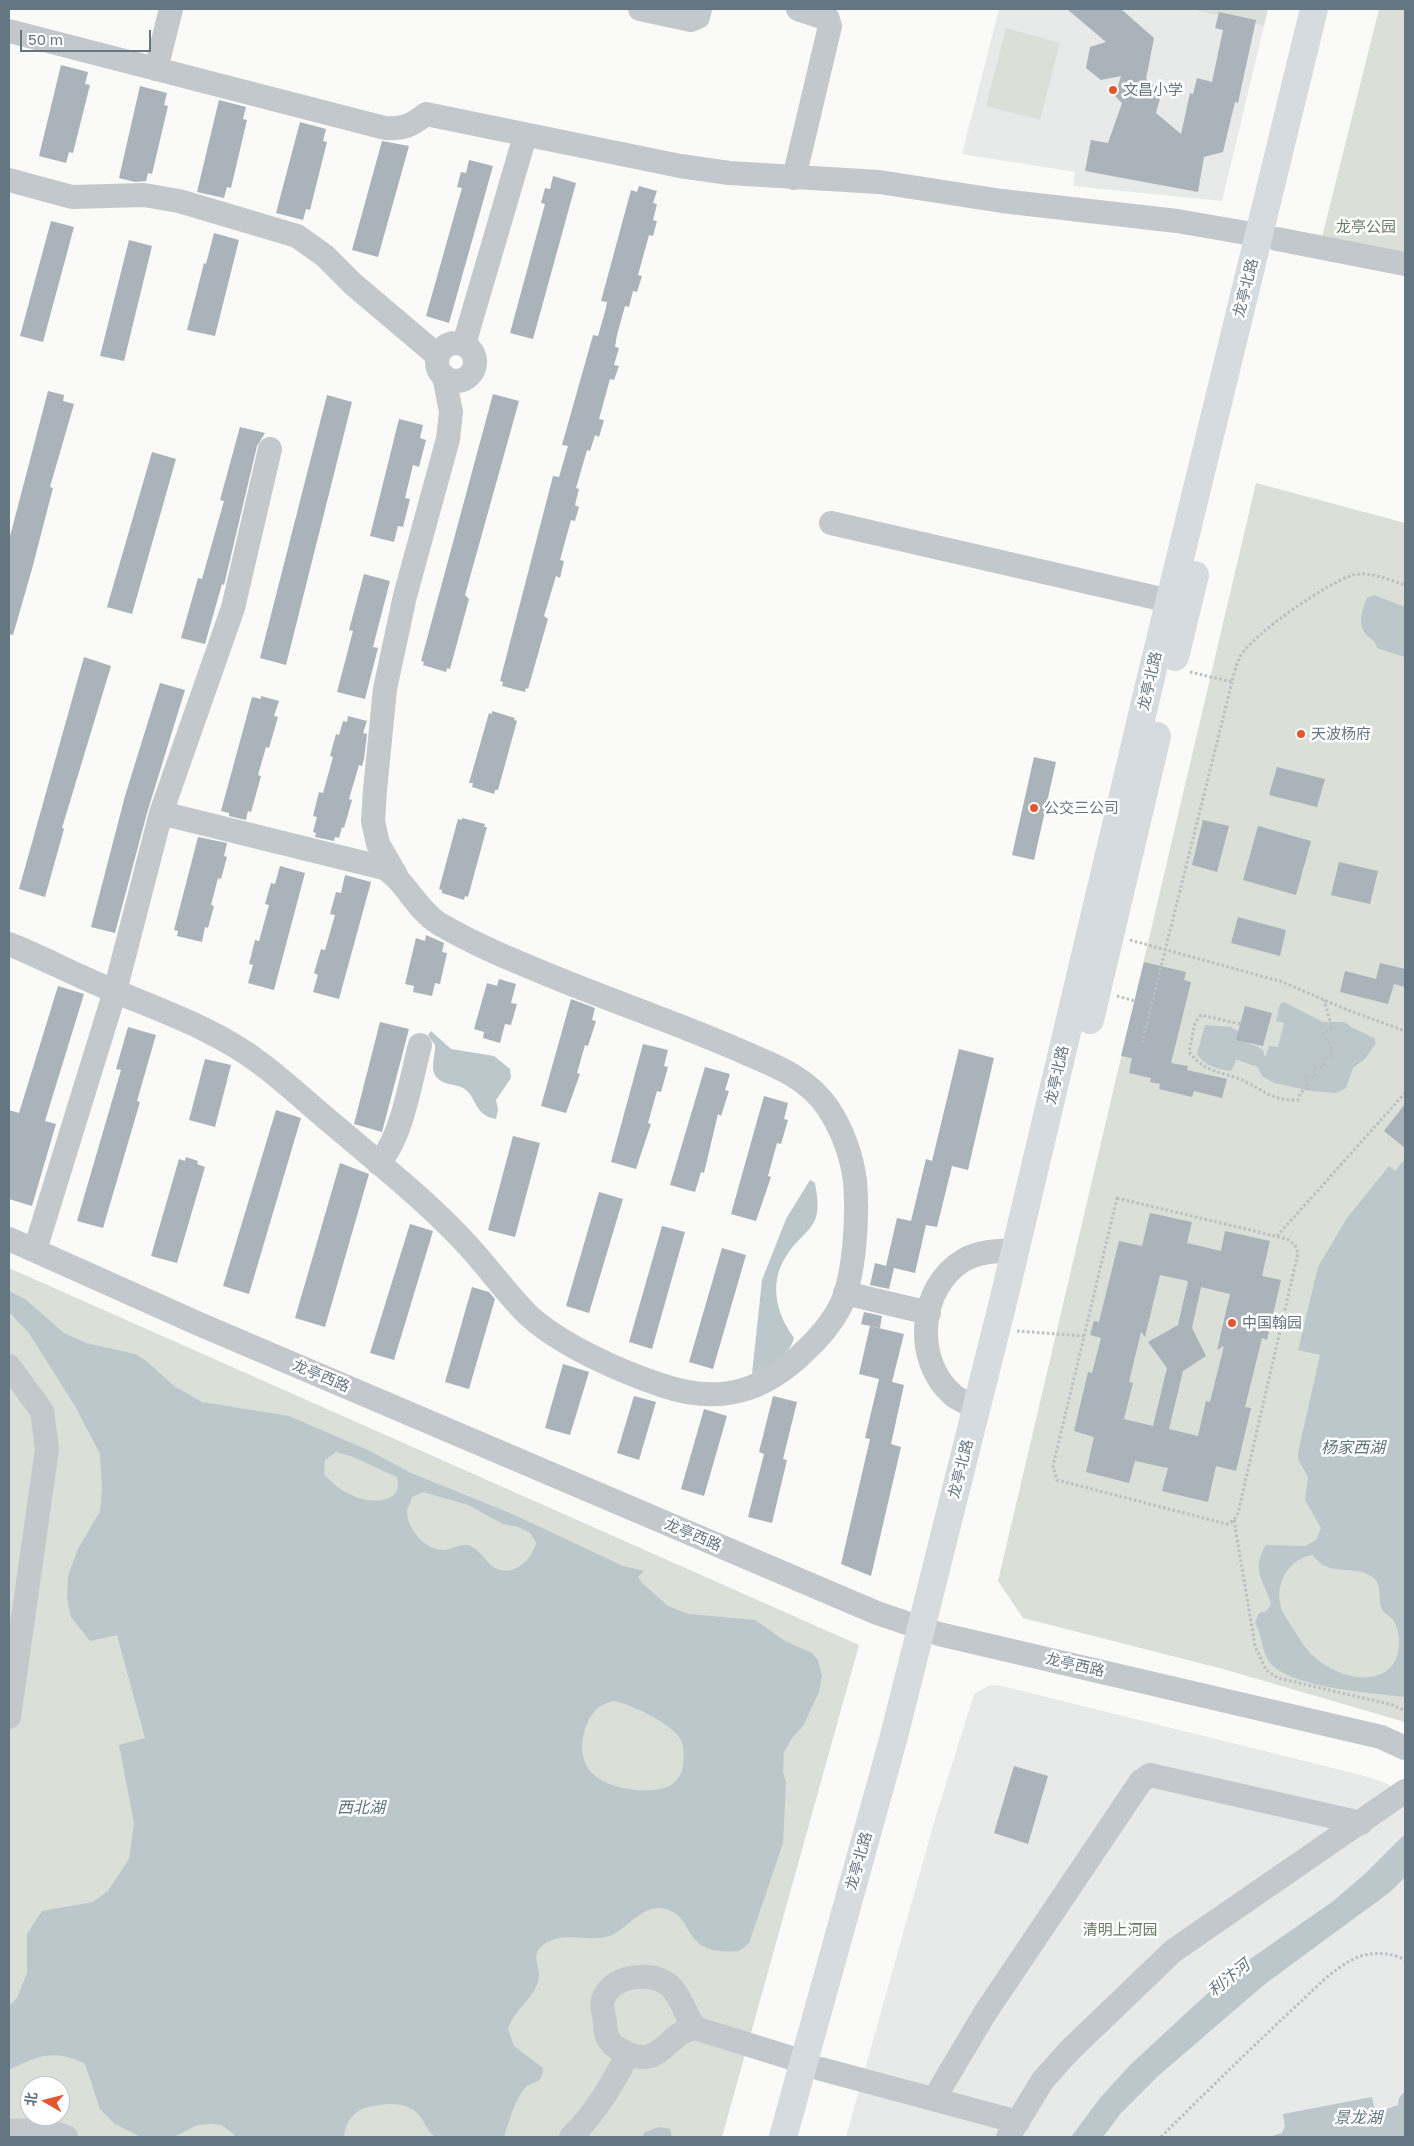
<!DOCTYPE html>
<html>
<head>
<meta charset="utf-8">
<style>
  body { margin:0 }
  #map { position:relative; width:1414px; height:2146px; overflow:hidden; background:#fafaf8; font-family:"Golos Text","Noto Sans SC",sans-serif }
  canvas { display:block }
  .frame { position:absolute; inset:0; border:10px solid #657683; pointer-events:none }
  .north { position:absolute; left:20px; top:2076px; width:50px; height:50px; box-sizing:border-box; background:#fff; border:1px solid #c1c8cd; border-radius:50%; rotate:278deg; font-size:14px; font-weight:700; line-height:20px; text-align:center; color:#657683 }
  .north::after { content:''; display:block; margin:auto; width:18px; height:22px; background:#e4572e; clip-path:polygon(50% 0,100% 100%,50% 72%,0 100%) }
  .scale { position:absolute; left:20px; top:30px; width:131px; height:22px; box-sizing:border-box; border:2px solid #657683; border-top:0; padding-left:6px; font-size:15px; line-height:18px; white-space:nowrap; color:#657683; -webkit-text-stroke:4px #fff; paint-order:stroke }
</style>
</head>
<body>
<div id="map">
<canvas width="1414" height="2146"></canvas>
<div class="frame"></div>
<div class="north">北</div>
<div class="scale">50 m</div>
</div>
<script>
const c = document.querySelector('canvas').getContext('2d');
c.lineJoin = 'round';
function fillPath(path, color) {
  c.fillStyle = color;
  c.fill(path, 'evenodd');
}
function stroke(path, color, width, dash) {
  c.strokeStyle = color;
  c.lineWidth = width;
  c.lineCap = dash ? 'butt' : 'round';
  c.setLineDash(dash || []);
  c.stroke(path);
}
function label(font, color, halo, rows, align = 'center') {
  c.font = font + ' "Golos Text","Noto Sans SC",sans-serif';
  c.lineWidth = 5;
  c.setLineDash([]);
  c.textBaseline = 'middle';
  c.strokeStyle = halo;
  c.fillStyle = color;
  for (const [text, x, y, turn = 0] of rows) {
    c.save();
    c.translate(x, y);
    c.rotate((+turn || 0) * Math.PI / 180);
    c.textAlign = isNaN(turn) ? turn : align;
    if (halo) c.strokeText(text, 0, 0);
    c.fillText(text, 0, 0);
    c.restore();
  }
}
fillPath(new Path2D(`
  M999 9H1190L1264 26 1222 201 1073 186 1075 172 962 154Z
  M990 1685H998L1361 1775 1386 1783 1405 1795V2137H846L935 1819 974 1694Z`), '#e8e9e9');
fillPath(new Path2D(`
  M1190 9H1268L1264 26Z
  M1379 9H1405V275L1317 257Z
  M1006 28 1060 43 1040 120 986 106Z
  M1256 483 1405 523V1722L1223 1669 1023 1618 998 1581Z
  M9 1268 859 1645 722 2137H9ZM30 2086H60V2116H30Z`), '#dadfd7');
fillPath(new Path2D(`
  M1374 595 1405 607V657L1377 648C1376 640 1369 639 1365 633 1357 623 1363 608 1367 598Z
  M1284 1002 1323 1022H1345L1351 1027 1374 1038 1376 1043 1365 1059 1353 1068 1346 1088 1336 1093 1311 1091 1274 1083 1262 1076 1254 1060 1255 1056H1266L1269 1046 1278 1047 1284 1023 1276 1021 1280 1004Z
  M1205 1025 1231 1027 1239 1032C1242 1046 1238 1059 1231 1071 1218 1069 1204 1066 1197 1054Z
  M431 1031 451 1049 494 1056 510 1069 511 1078 496 1100 498 1110 496 1119C473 1115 478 1097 463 1088 454 1083 442 1086 435 1075 430 1067 436 1054 435 1045L428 1035Z
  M1405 1159V1697C1372 1693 1296 1688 1272 1665 1261 1654 1263 1636 1255 1623L1259 1613 1267 1611 1271 1603C1264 1581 1250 1570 1266 1545L1305 1546 1316 1540 1321 1528 1305 1500 1308 1477 1298 1459V1453L1320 1355 1298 1350 1318 1267 1347 1218 1389 1166 1395 1171ZM1312 1555C1316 1558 1319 1563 1323 1565 1337 1573 1357 1567 1371 1576 1383 1583 1378 1596 1381 1607 1383 1614 1391 1616 1394 1621 1403 1638 1401 1666 1381 1674 1357 1684 1326 1670 1309 1652 1303 1645 1299 1637 1294 1630 1289 1622 1281 1612 1280 1603 1276 1580 1290 1559 1312 1555Z
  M810 1180 815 1183C817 1195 820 1211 814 1222 808 1233 796 1241 789 1252 768 1280 775 1312 794 1338 789 1357 769 1366 752 1374L762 1280 786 1219Z
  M9 1291 25 1299 64 1333 86 1343 135 1354 145 1360 174 1386 202 1402 289 1416 370 1451 411 1473 510 1513 623 1566 644 1571 638 1577 641 1582 668 1606 688 1614 755 1620 785 1641 812 1653 818 1660 822 1676 819 1692 803 1726 792 1738 784 1752 783 1772 786 1783 783 1843 749 1943 739 1951C678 1956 698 1917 665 1909 644 1903 629 1927 612 1935 590 1944 562 1929 542 1946 529 1957 543 1969 538 1982 533 1999 515 2009 508 2029L514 2046 543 2068C542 2087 532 2079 524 2089 514 2102 509 2122 504 2137H436C429 2134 426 2125 422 2119 409 2099 384 2103 365 2108 352 2112 345 2124 344 2137H237L222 2125 211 2124 197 2125 174 2137H141L115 2124 100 2109 85 2064C56 2048 36 2056 9 2070V2006L17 1998 27 1973V1934L42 1911 93 1902 108 1891 129 1859 134 1823 119 1745 145 1738 117 1635 90 1641 71 1617 67 1599 68 1576 78 1549 100 1511 102 1491 100 1454 75 1406 29 1333 9 1312ZM336 1452 351 1456 397 1477C404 1503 373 1504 356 1497 343 1492 332 1484 324 1474L325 1460ZM423 1492 468 1505 503 1524 518 1527 530 1533 536 1542C533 1559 514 1578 495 1568 486 1563 481 1551 472 1547 462 1541 453 1550 443 1550 425 1550 407 1529 407 1511 408 1507 411 1501 412 1497ZM613 1701C629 1703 670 1723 679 1737 685 1746 684 1755 683 1766 682 1776 674 1785 665 1788 643 1794 608 1789 592 1773 575 1756 582 1721 599 1707 603 1704 609 1702 613 1701Z
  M1405 1834V1877L1390 1892 1265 1984 1158 2076 1121 2113 1103 2137H1071L1100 2098 1130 2065 1197 2003 1233 1971 1332 1902 1367 1872Z
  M1405 2091V2137H1269L1282 2133 1285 2126 1283 2114 1372 2097 1374 2107 1384 2110 1398 2105 1399 2098Z
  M659 2127 670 2129 672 2137H642L645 2132Z`), '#bbc7cb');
stroke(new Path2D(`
  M1239 1050 1255 1056`), '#bbc7cb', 19);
fillPath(new Path2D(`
  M1067 9H1121L1154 38 1146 79 1162 91 1156 113 1181 134 1190 93 1193 94 1197 78 1212 82 1223 30 1215 28 1219 12 1256 20 1238 103 1235 102 1223 152 1204 157 1198 192 1085 171 1091 140 1108 143 1122 103 1115 96 1121 76 1101 80 1086 68 1090 47 1106 42Z
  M61 65 88 72 85 84 90 85 73 153 69 152 66 163 39 156Z
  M140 86 167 93 164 105 168 106 152 174 148 173 146 181 135 182 119 178Z
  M219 100 246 107 243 119 247 120 231 188 227 187 224 198 197 192Z
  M300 122 326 129 323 141 327 142 310 210 306 209 303 220 276 213Z
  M382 141 409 146 378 257 352 250Z
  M469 160 493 166 449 323 426 316 462 188 457 187 461 172 466 173Z
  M553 176 576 183 533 339 510 333 545 204 541 203 545 188 550 189Z
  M639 186 657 191 653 203 657 204 653 220 657 221 653 236 649 235 638 275 642 276 637 292 633 291 629 307 625 306 617 335 615 347 619 348 614 365 619 366 614 380 610 379 599 419 604 420 599 437 595 435 590 451 587 450 585 457 576 488 579 489 575 505 579 507 575 521 571 520 560 560 564 561 560 578 556 576 544 616 548 619 528 689 526 688 525 692 502 686 503 682 500 681 553 476 559 477 568 446 562 445 593 335 598 336 606 308 607 302 601 301 631 190 637 192Z
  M51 221 74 227 43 342 20 336Z
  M214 233 239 240 215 336 187 330 204 263 206 264Z
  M129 240 152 246 124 361 100 356Z
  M48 391 64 395 63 401 74 404 50 487 53 488 32 569 13 635 9 634V540Z
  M493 394 519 401 465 595 469 599 450 669 447 668 446 672 423 665 424 662 421 661Z
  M327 395 352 402 286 665 260 658Z
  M399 419 423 425 420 438 426 440 419 467 413 465 405 498 410 499 403 527 398 526 394 542 370 536Z
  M240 427 265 433 257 446 224 585 222 584 205 644 181 638 198 578 202 579 224 501 220 500Z
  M152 452 176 459 132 614 107 607Z
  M364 574 390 581 373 647 378 648 365 699 337 692 353 631 349 630Z
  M84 657 111 666 62 828 64 829 45 897 19 889Z
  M160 683 185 690 147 813 115 933 91 927 125 796Z
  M261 696 279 701 274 716 278 717 269 748 266 747 258 775 261 776 251 812 248 811 246 820 229 816V813L221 811 252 697 261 699Z
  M492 711 515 718 514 720 517 721 498 790H495L494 794 472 787 473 783H469L489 713 492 714Z
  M348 716 367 721 363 733 367 734 364 759 362 766 359 765 349 799 352 800 344 828 342 827 339 838 335 837 334 841 315 837 316 833 313 832 317 817 313 816 319 792 323 793 333 757 330 756 336 734 339 735 343 721 347 722Z
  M1034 757 1056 762 1034 860 1012 855Z
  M1277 767 1325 779 1317 807 1269 795Z
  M462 818 485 824 484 827H487L468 897 465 896 464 900 442 893V890L439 889 458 819 462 820Z
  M1203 820 1229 826 1217 872 1192 865Z
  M1258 826 1311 841 1296 895 1243 880Z
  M198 837 227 843 224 856 227 857 221 879 218 878 211 905 214 906 208 928 205 927 202 942 177 936 178 931 174 930Z
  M1339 862 1378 871 1370 904 1331 895Z
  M280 866 305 873 274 990 248 983 253 965 249 964 255 940 259 941 269 905 265 904 271 883 275 884Z
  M345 875 371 882 339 999 313 992 318 975 314 973 321 949 325 950 335 915 330 914 336 892 341 893Z
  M1238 917 1286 930 1280 956 1231 943Z
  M426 935 444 943 442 952 447 953 440 984 435 983 432 996 413 992 414 986 405 984 416 938 425 941Z
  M1144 962 1186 972 1184 980 1191 982 1171 1063 1188 1066 1187 1070 1227 1079 1222 1098 1194 1091 1192 1097 1159 1089 1160 1084 1150 1082 1151 1078 1129 1073 1132 1058 1121 1056Z
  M1380 963 1405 969V987L1394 984 1388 1004 1340 992 1345 971 1376 979Z
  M499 979 516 984 511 1003 517 1004 511 1025 505 1024 500 1043 483 1038 484 1032 474 1029 487 983 497 986Z
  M58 986 84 994 45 1121 56 1124 32 1206 9 1199V1110L19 1113Z
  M571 999 595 1008 592 1020 596 1021 588 1046 585 1045 577 1073 580 1074 566 1113 541 1106Z
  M1245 1006 1272 1013 1263 1046 1236 1040Z
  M380 1022 409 1029 382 1132 354 1124Z
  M128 1027 156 1035 137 1101 140 1102 103 1228 77 1221 121 1070 116 1069Z
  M643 1044 668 1050 664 1066 668 1067 661 1092 657 1091 648 1123 651 1124 636 1169 611 1162Z
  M959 1049 994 1058 968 1170 952 1166 937 1227 926 1225 915 1273 886 1266 897 1218 911 1221 926 1159 932 1161Z
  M205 1059 231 1065 215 1127 189 1120Z
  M705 1067 730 1074 725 1090 729 1091 721 1116 718 1114 704 1173 701 1172 695 1192 670 1185Z
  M764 1096 788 1103 784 1119 788 1120 781 1144 777 1143 768 1176 771 1177 756 1221 731 1214Z
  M1405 1104V1148L1384 1131Z
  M276 1110 301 1118 249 1294 223 1286Z
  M513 1136 540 1143 515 1237 488 1230Z
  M186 1157 198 1161 197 1164 205 1167 177 1263 151 1256 179 1159 185 1161Z
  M340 1163 369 1174 325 1327 295 1318Z
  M599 1192 623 1199 589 1313 566 1306Z
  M1150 1213 1192 1222 1187 1243 1221 1251 1225 1231 1270 1241 1262 1276 1281 1280 1267 1340 1262 1338 1245 1407 1251 1408 1236 1471 1216 1466 1208 1502 1162 1491 1168 1468 1135 1461 1129 1483 1086 1472 1094 1437 1074 1431 1088 1372 1092 1373 1101 1338 1090 1335 1094 1321 1099 1322 1119 1241 1142 1246ZM1160 1275 1188 1281 1178 1325 1148 1342 1167 1368 1153 1426 1124 1419 1133 1383 1129 1382 1141 1332 1145 1337ZM1201 1287 1230 1294 1217 1350 1224 1346 1210 1402 1206 1401 1198 1436 1169 1429 1183 1371 1206 1356 1192 1328Z
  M410 1224 433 1231 394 1360 370 1353Z
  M662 1226 685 1232 652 1349 629 1342Z
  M722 1248 746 1255 713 1369 689 1362Z
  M875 1263 894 1268 889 1289 870 1285Z
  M472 1287 489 1292 495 1299 469 1389 445 1382Z
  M864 1312 882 1316 880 1328 861 1324Z
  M870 1326 904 1334 892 1382 904 1385 891 1444 901 1447 871 1576 841 1564 870 1439 865 1438 879 1379 859 1374Z
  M563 1364 589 1372 570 1435 545 1428Z
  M634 1396 656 1402 639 1460 617 1453Z
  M773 1396 797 1402 783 1459 787 1460 772 1523 748 1517 764 1454 759 1452Z
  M704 1409 727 1416 704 1496 681 1489Z
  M1014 1766 1048 1776 1028 1844 994 1833Z`), '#aab3b9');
stroke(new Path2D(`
  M1190 672 1232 682C1234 674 1236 664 1240 657 1251 635 1330 581 1353 575 1370 571 1389 580 1405 585
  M1130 940 1283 982 1345 1009 1405 1031
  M1117 996 1135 1001
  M1240 1024 1201 1015 1195 1023 1189 1052C1208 1075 1220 1070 1244 1081 1265 1091 1273 1101 1298 1100L1301 1092 1308 1088 1305 1077H1315L1314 1067H1323V1058L1332 1057 1330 1044 1323 1034 1332 1028 1324 1000
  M1142 1043 1232 682
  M1117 1198 1287 1239 1295 1245 1298 1253 1238 1513 1234 1520 1227 1524 1057 1480 1053 1466Z
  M1277 1236 1405 1093
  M1017 1331 1084 1336
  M1234 1520 1255 1646 1266 1670 1278 1678 1393 1705 1405 1711
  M1161 2137C1205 2093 1249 2050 1295 2007 1313 1991 1332 1969 1354 1959 1369 1951 1391 1952 1405 1960`), '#bbbfc2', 3, [2.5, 2.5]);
stroke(new Path2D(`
  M640 9 691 20 698 17 700 9
  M9 31 385 128C403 129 411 126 426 114L680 166 729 173 879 182 1002 201 1177 221 1258 235
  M156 69 171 9
  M794 178 830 26 828 19 798 9
  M9 180 72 197 144 195 179 201 297 236 325 256 353 284 438 356
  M1277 239 1405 264
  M437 362a19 19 0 1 1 38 0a19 19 0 1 1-38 0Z
  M464 344 525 136
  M831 523 1170 601
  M396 875 378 844 373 821 375 790 385 689 405 596 448 439 451 412 444 376
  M9 944C44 958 77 976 112 990 164 1012 215 1029 260 1063 288 1084 313 1108 340 1130 380 1164 421 1197 457 1234 482 1259 502 1288 526 1313 558 1344 621 1372 664 1386 721 1405 765 1391 806 1350 819 1338 830 1325 839 1309 855 1279 858 1216 855 1181 852 1156 842 1129 828 1108 809 1080 781 1068 750 1055 679 1023 604 999 532 968 500 955 468 941 438 923 415 908 406 881 384 868L161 813
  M378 1163C402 1140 411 1078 420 1045
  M9 1239 199 1324 877 1613 939 1634 1381 1737 1405 1748
  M35 1250 115 991 161 813 233 608 270 449
  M845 1293 929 1313
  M9 1366 42 1411 47 1449 9 1717
  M977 1407C969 1403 959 1401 953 1395 913 1361 918 1287 964 1260 980 1251 998 1251 1016 1250
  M628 2054C623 2051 616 2048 612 2044 606 2038 605 2031 605 2023 604 2015 601 2007 603 2000 610 1976 648 1971 666 1983 681 1993 684 2014 695 2028
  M821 2069 1018 2122
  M934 2099 985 2013 1141 1781 1150 1775 1361 1823
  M9 2131 45 2130 66 2137
  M571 2137C597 2111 611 2086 628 2054 664 2067 664 2034 695 2028L804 2062
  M1008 2137 1043 2080 1069 2051 1173 1951 1405 1791`), '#c3c8cc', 24);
stroke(new Path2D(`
  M1175 657 1195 575
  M1090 1020 1157 736
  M783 2137 893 1740 1003 1302 1152 673 1314 9`), '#d6dbdf', 28);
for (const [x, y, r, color] of [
  [1113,90,5,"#e4572e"],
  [1301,734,5,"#e4572e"],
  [1034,808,5,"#e4572e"],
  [1232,1323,5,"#e4572e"]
]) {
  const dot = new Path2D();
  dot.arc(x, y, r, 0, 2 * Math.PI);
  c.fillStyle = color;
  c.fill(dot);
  stroke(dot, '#fff', 2);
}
label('15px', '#657683', '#fff', [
  ["文昌小学",1123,90],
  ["天波杨府",1311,734],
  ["公交三公司",1044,808],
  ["中国翰园",1242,1323]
], 'left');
label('15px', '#687a64', '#fff', [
  ["龙亭公园",1366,227],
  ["清明上河园",1120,1930]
]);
label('15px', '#657683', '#fff', [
  ["龙亭北路",1246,288,-76],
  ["龙亭北路",1150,681,-77],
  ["龙亭北路",1057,1075,-77],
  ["龙亭西路",321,1376,23],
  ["龙亭北路",961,1469,-76],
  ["龙亭西路",693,1535,23],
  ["龙亭西路",1075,1665,13],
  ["龙亭北路",859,1861,-74]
]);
label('italic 16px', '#60757c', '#fff', [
  ["杨家西湖",1353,1448],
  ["西北湖",361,1808],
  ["利汴河",1229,1978,-39],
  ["景龙湖",1358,2118]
]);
</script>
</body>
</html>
